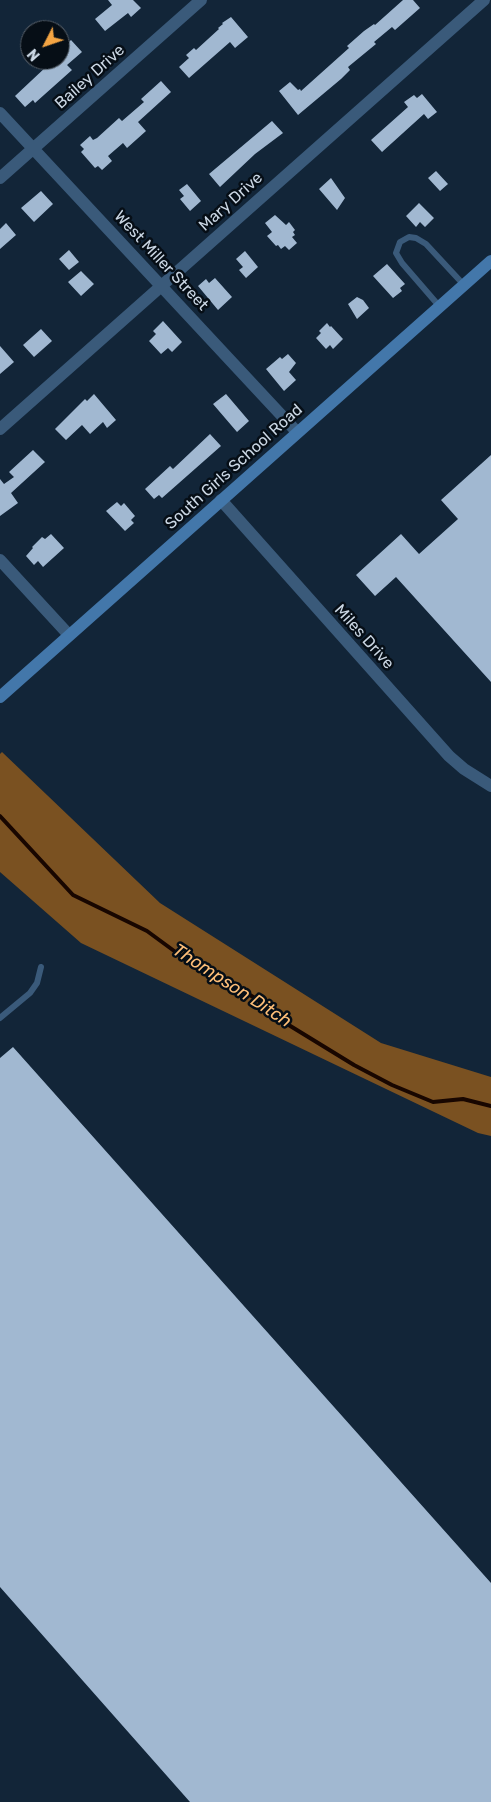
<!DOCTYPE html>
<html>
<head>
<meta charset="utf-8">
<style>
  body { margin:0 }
  #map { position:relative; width:491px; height:1802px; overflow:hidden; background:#122538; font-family:Rubik,sans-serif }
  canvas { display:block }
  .north { position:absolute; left:20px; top:20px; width:50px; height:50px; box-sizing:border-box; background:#060e16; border:1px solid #555e68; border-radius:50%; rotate:229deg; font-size:14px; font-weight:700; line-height:20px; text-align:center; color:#cbd7e4 }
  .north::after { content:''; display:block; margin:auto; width:18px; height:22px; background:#f3a443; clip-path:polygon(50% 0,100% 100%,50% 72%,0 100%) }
</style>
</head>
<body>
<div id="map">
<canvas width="491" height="1802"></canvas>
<div class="north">N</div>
</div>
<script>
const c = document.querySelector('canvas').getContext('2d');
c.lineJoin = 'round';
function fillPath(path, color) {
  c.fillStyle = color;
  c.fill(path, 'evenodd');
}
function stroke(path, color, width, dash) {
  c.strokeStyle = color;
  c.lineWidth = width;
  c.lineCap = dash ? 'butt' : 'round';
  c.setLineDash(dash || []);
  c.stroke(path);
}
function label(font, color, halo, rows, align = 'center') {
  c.font = font + ' Rubik,sans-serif';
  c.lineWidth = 5;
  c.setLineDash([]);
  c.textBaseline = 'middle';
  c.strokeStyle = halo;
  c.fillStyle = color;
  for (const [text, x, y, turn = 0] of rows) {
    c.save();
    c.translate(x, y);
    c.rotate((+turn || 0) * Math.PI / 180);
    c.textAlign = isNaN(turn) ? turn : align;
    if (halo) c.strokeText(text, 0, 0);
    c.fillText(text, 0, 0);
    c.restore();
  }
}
fillPath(new Path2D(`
  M2 752 160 903 381 1043 491 1077V1136L478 1133 81 943 0 872V754Z`), '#7a5121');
stroke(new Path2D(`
  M0 816 73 895 147 931 181 956 218 975 258 1000 274 1016 354 1065 392 1085 433 1102 463 1099 491 1106`), '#180600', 4);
fillPath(new Path2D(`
  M108 0H133L141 8 131 17 128 13 105 31 95 19 112 5Z
  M403 0H413L420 8 395 30 392 27 374 42 376 44 348 67 350 70 341 79 298 115 279 91 290 82 298 90 300 89 301 91 349 48 347 46 364 31 374 24 375 25Z
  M231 17 248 37 235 48 230 42 189 78 179 67 189 58 186 55 194 48 196 50 219 29 218 28 223 24 222 23Z
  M71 40 82 52 67 65 72 70 35 103 33 100 25 107 15 96 47 66 41 60H60V50Z
  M161 81 171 92 138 122 146 131 127 148 123 143 108 156 112 161 102 170 98 166 95 168 81 152 84 149 80 145 90 136 93 140 97 138 119 118 122 121 144 102 141 99Z
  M422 94 437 112 428 119 424 114 382 152 371 140 408 107 404 102 414 95 417 98Z
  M272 121 283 133 255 154 220 187 209 174Z
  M436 171 448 184 440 191 428 178Z
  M331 178 345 198 337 210 319 189Z
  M187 184 201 201 190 211 180 199 184 196 179 190Z
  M41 191 53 204 34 222 21 208Z
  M419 203 434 218 425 227 420 222 416 227 406 216Z
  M275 215 286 225 289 222 295 230 293 232 295 235 292 237 297 243 289 250 285 246 281 249 278 245 276 246 267 236 272 232 265 223Z
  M6 223 16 235 0 249V229Z
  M69 250 79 262 69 270 59 259Z
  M245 251 258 267 246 278 239 270 243 267 236 259Z
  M387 264 405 284 400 288 402 291 393 298 373 276Z
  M81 271 94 284 81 296 68 282Z
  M215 278 232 297 218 310 198 286 206 279 209 283Z
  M357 297 363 300 369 308 357 319 348 304Z
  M163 321 182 342 172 352 168 348 161 354 149 341 156 334 153 331Z
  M327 323 330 327 331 326 343 339 333 349 330 345 326 349 316 338 321 333 319 331Z
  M41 329 52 341 34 357 23 345Z
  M0 346 14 362 0 374Z
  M288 354 296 363 289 372 296 380 284 391 266 369 280 357 282 359Z
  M94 394 116 420 107 428 103 422 90 434 82 425 66 440 55 429 85 399 87 401Z
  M226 394 249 421 237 432 213 404Z
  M210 434 221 446 162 498 159 495 154 499 145 489 170 466 173 469Z
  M33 450 45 462 11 493 18 503 0 516V479L4 484 14 477 9 472Z
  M491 455V682L396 577 375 596 356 575 401 534 419 554 458 519 441 500Z
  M117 502 121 506 124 503 135 516 131 520 134 523 125 531 106 511Z
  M51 534 64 548 43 567 38 561 34 565 26 556 33 548 32 547 42 537 45 539Z
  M13 1047 491 1583V1802H190L0 1587V1058Z`), '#a1b8d1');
stroke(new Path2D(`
  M440 307 402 263 396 253 400 242 409 237 416 238 426 244 464 285
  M0 1018 30 993 37 983 41 967`), '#3a5a7a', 6);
stroke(new Path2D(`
  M0 113 297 432
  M0 178 201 0
  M0 429 484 0
  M221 500 449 756 464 769 491 786
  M0 560 69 635`), '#3a5a7a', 12);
stroke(new Path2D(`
  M0 697 491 261`), '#4377aa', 12);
label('16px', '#cbd7e4', '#060e16', [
  ["Bailey Drive",90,77,-42],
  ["Mary Drive",231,202,-42],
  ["West Miller Street",161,261,47],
  ["South Girls School Road",234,467,-42],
  ["Miles Drive",364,637,48]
]);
label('italic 18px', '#fdbe78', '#060e16', [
  ["Thompson Ditch",232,986,33]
]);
</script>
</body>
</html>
